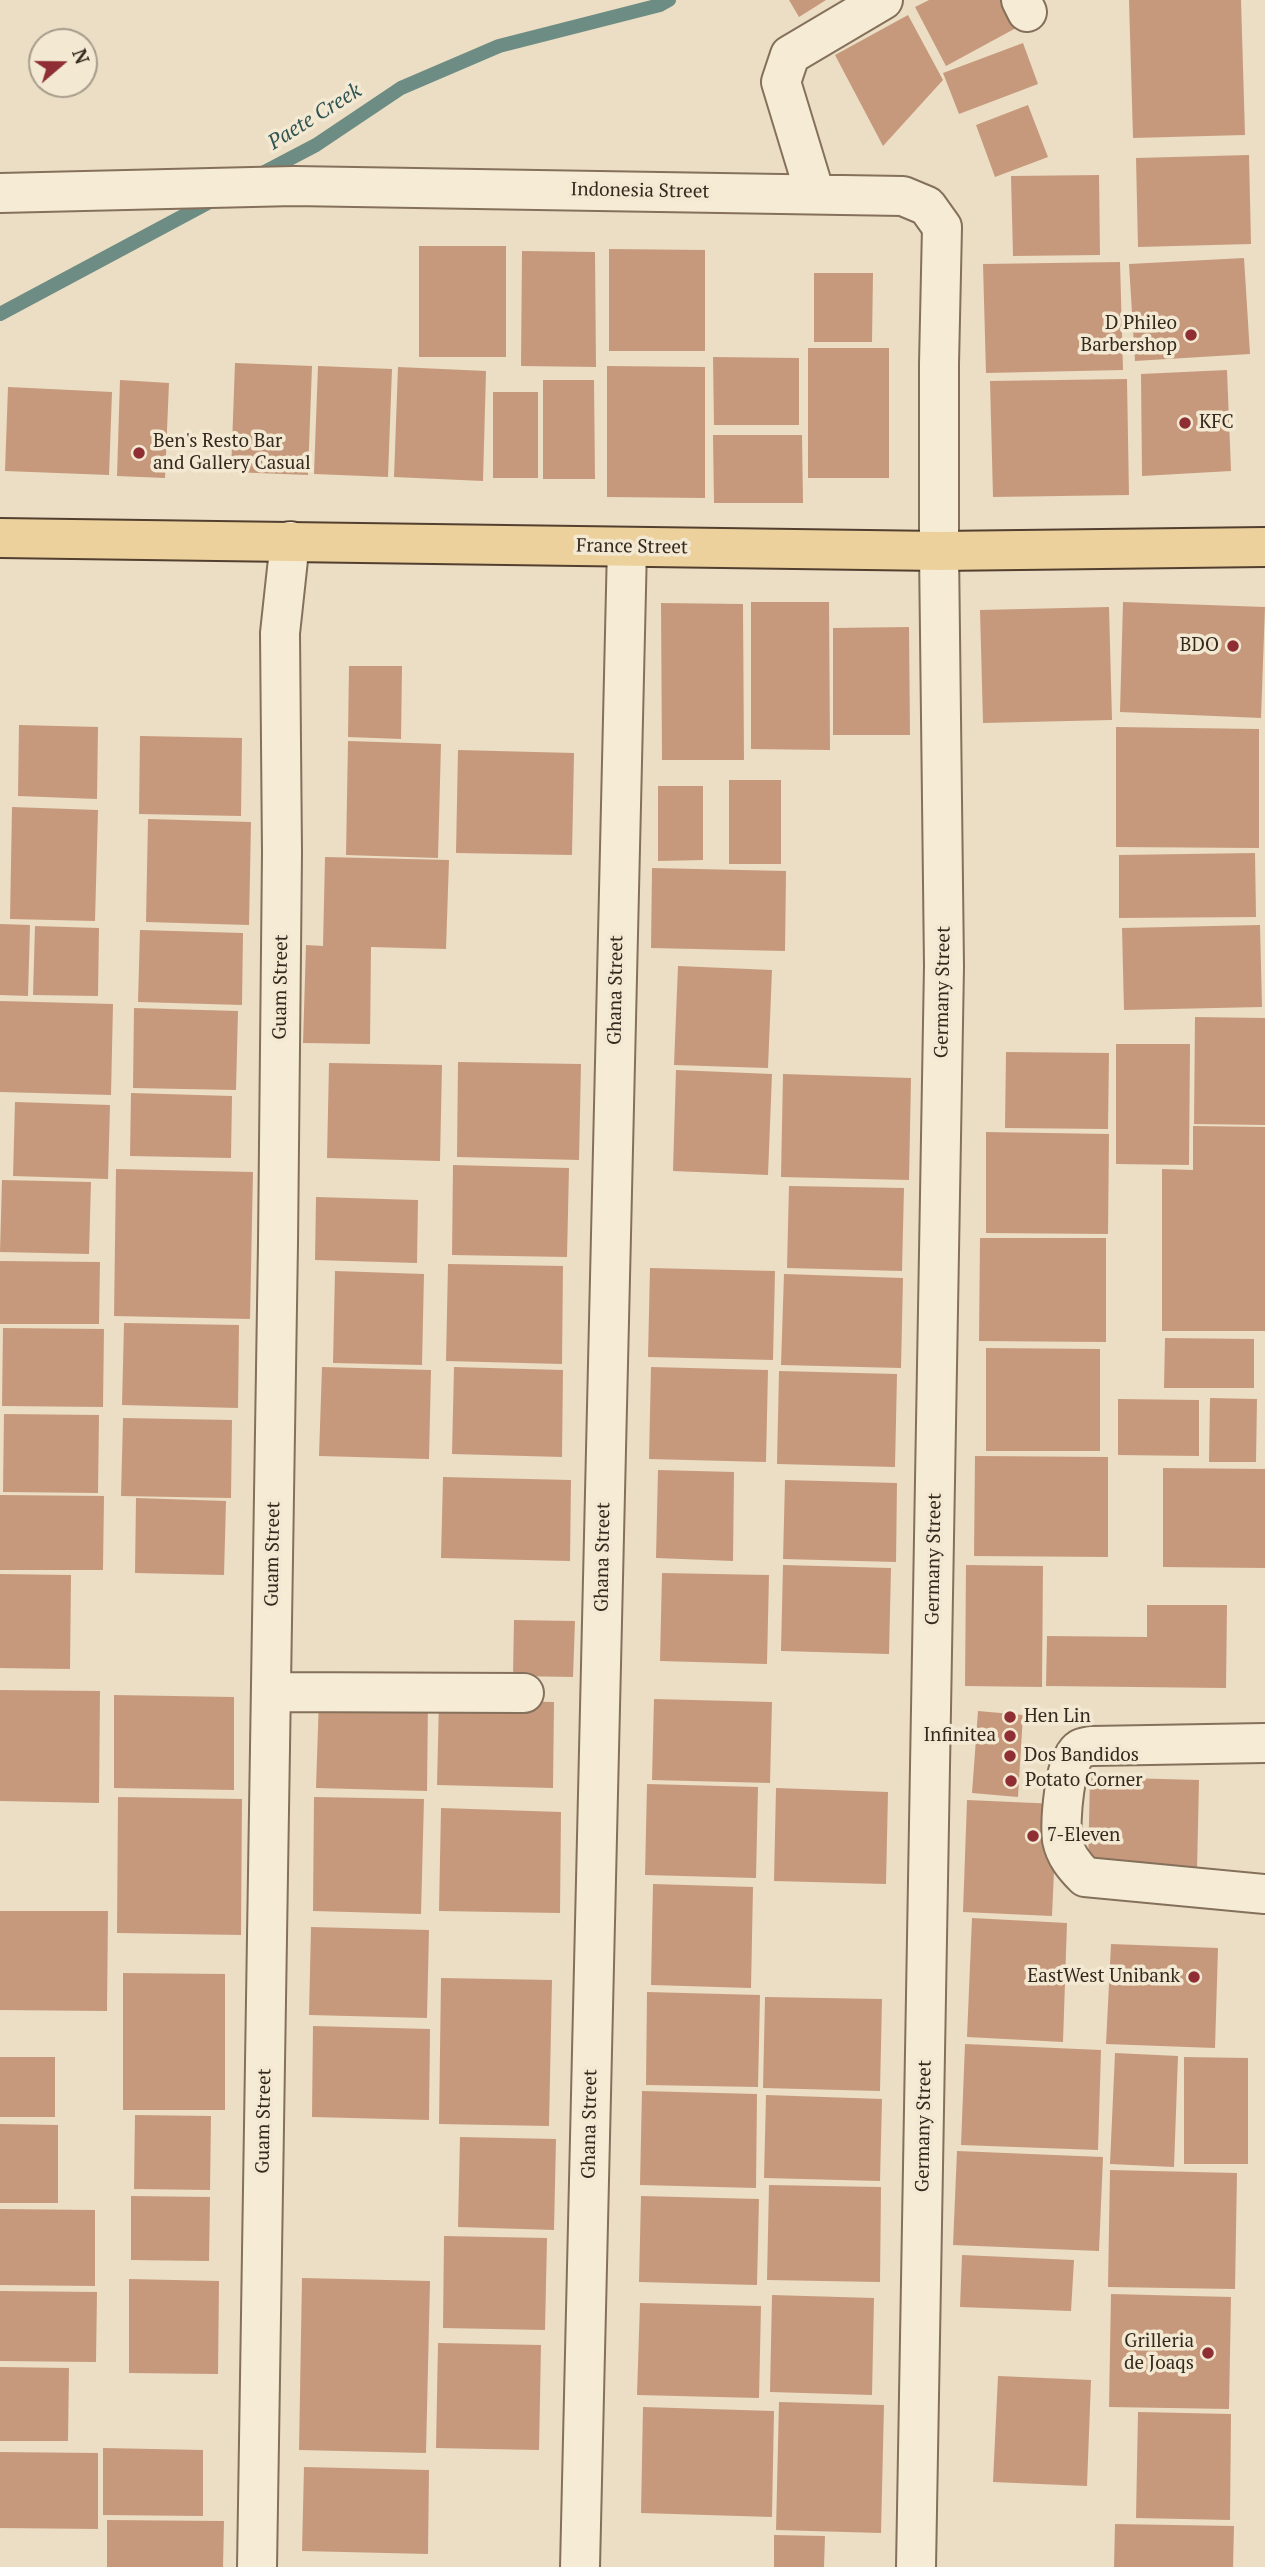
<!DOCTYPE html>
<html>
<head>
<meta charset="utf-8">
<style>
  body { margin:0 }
  #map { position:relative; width:1265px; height:2567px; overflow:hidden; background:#ebdec4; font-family:"PT Serif",serif }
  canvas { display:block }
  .north { position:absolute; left:28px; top:28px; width:70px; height:70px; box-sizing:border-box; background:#f3e9d3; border:2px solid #a79c8b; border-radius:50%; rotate:70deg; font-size:19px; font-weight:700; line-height:28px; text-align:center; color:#35291e }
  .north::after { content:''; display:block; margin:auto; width:24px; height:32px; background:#8f2f33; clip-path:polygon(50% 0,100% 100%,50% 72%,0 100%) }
</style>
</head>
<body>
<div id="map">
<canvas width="1265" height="2567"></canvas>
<div class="north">N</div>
</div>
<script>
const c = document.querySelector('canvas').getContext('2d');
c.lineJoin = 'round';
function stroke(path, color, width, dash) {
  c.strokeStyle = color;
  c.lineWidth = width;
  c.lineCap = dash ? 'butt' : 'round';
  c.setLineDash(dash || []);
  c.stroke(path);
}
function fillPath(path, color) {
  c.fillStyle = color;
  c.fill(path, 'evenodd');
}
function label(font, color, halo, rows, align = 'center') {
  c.font = font + ' "PT Serif",serif';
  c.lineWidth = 7;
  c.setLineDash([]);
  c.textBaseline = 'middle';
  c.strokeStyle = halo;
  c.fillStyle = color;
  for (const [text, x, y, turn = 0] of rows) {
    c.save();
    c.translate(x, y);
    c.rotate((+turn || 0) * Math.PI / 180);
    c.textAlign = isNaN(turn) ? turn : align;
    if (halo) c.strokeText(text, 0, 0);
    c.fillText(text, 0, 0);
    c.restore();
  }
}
stroke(new Path2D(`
  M257 176 316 145 401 88 499 46 660 5 669 0
  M0 314 215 199`), '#6d8c83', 14);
fillPath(new Path2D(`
  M789 0H826L799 17Z
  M929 0H1001L1016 28 946 66 915 7Z
  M1129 0H1241L1245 135 1133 138Z
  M908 15 943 80 883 146 835 55Z
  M1023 43 1038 84 959 114 943 73Z
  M1028 105 1048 157 995 177 976 125Z
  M1249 155 1251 244 1138 247 1136 158Z
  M1099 175 1100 255 1013 256 1011 176Z
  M419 246H506V357H419Z
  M609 249 705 250V351H609Z
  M522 251 595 252 596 367 521 366Z
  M1244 258 1250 354 1135 361 1129 264Z
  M1120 262 1123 370 986 373 983 264Z
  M814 273H873L872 342H814Z
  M808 348H889V478H808Z
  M713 357 799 358V425H714Z
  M235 363 312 366 308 475 231 472Z
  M318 366 392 369 388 477 314 474Z
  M607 366 705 367V498L607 497Z
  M398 367 486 371 483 481 394 477Z
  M1227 370 1231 471 1142 476 1141 374Z
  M1127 379 1129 495 993 497 990 381Z
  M120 380 169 383 165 478 117 476Z
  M543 380H594L595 479H543Z
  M8 387 112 392 109 475 5 471Z
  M493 392H538V478H493Z
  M713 435H802L803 503H714Z
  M751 602H829L830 750 751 749Z
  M1123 602 1265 607 1261 718 1120 712Z
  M661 603 743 604 744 760H662Z
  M1109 607 1112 720 983 723 980 610Z
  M909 627 910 735H833V628Z
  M349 666H402L401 739 348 737Z
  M19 725 98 727 97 799 18 796Z
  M1116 727 1259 729V848L1116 847Z
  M140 736 242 738 241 816 139 814Z
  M348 741 441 744 438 858 346 855Z
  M458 750 574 753 572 855 456 853Z
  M729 780H781V864H729Z
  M658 786H703V860L658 861Z
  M12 807 98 810 95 921 10 919Z
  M148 819 251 822 249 925 146 922Z
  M1255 853 1256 917 1119 918V855Z
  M325 857 449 860 446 949 371 947 370 1044 303 1043 306 945 323 946Z
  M652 868 786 871 785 951 651 948Z
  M0 924 30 925 28 996 0 995Z
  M1260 925 1262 1007 1124 1010 1122 928Z
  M35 926 99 928 98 996 33 995Z
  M140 930 243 933 242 1005 138 1002Z
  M678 966 772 970 768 1068 674 1065Z
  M0 1001 113 1004 111 1095 0 1092Z
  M134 1008 238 1011 236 1090 133 1088Z
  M1195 1017 1265 1018V1125L1194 1124Z
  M1116 1044H1190L1189 1165 1116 1164Z
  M1006 1052 1109 1053 1108 1129 1005 1128Z
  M458 1062 581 1064 579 1160 457 1157Z
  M329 1063 442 1065 440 1161 327 1158Z
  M676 1070 772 1074 768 1175 673 1171Z
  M783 1074 911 1078 909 1180 781 1177Z
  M131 1093 232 1096 231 1158 130 1156Z
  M15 1102 110 1105 108 1179 13 1176Z
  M1193 1126 1265 1127V1331H1162V1169L1193 1170Z
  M986 1132 1109 1134 1108 1234 986 1233Z
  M453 1165 569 1168 567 1257 452 1255Z
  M116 1169 253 1172 250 1319 114 1316Z
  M2 1180 91 1182 89 1254 0 1252Z
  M789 1186 904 1188 902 1271 787 1268Z
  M316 1197 418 1200 417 1263 315 1260Z
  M980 1238H1106V1342L979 1341Z
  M0 1261 100 1262 99 1324H0Z
  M448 1264 563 1266 562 1364 446 1361Z
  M650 1268 775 1271 773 1360 648 1357Z
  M335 1271 424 1274 422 1365 333 1363Z
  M784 1274 903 1278 901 1368 781 1365Z
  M124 1323 239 1325 238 1408 122 1405Z
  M3 1328 104 1329 103 1407 2 1406Z
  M1165 1338 1254 1339V1388H1164Z
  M986 1348 1100 1349V1451H986Z
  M322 1367 431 1370 429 1459 319 1456Z
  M454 1367 563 1370 562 1457 452 1454Z
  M651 1367 768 1370 766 1462 649 1459Z
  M779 1371 897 1374 895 1467 777 1464Z
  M1210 1398 1257 1399 1256 1462H1209Z
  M1118 1399 1199 1400V1456L1118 1455Z
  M4 1414 99 1415 98 1493 3 1492Z
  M123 1418 232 1420 231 1498 121 1496Z
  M975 1456 1108 1457V1557L974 1556Z
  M1163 1468 1265 1469V1568L1163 1567Z
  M658 1470 734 1472 733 1561 656 1558Z
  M443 1477 571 1480 570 1561 441 1558Z
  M785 1480 897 1483 896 1562 783 1559Z
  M0 1495 104 1496 103 1570H0Z
  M136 1498 226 1501 224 1575 135 1573Z
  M783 1565 891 1568 889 1654 781 1651Z
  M966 1565 1043 1566 1042 1687 965 1686Z
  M662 1573 769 1575 767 1664 660 1661Z
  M0 1574 71 1575 70 1669 0 1668Z
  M1147 1605H1227L1226 1688 1046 1686 1047 1636 1147 1637Z
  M514 1620 575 1621 573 1677 513 1676Z
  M0 1690 100 1691 99 1803 0 1801Z
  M114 1695 234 1697V1790L114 1788Z
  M319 1697 428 1700 427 1791 316 1788Z
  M654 1699 772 1702 770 1783 652 1780Z
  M439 1700 554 1702 553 1788 437 1785Z
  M978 1711 1023 1715 1018 1797 972 1793Z
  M1090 1777 1199 1780 1197 1871 1088 1868Z
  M647 1784 758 1787 756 1878 645 1875Z
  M776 1788 888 1792 886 1884 774 1881Z
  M118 1797 242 1799 241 1935 117 1933Z
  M314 1797 424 1799 421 1914 313 1911Z
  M967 1800 1057 1804 1052 1916 963 1912Z
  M441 1808 561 1812 560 1913 439 1911Z
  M653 1884 753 1887 751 1988 651 1985Z
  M0 1911H108L107 2011 0 2010Z
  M972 1918 1067 1923 1063 2042 967 2037Z
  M311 1927 429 1930 427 2018 309 2015Z
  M1111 1944 1218 1948 1215 2048 1106 2044Z
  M123 1973 225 1974V2110H123Z
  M441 1978 552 1980 549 2126 439 2124Z
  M647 1992 760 1995 758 2087 646 2085Z
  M765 1997 882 1999 880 2091 763 2088Z
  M313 2026 430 2029 429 2120 312 2117Z
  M965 2044 1101 2050 1098 2150 961 2145Z
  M1115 2053 1178 2056 1174 2167 1110 2164Z
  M0 2057H55V2117H0Z
  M1184 2057 1248 2058V2164H1184Z
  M642 2091 757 2094 756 2188 640 2185Z
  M766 2095 882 2099 880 2181 764 2178Z
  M135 2115 211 2116 210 2190 134 2189Z
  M0 2124 58 2125V2203H0Z
  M460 2137 556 2139 554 2230 458 2227Z
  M957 2151 1103 2157 1099 2251 953 2245Z
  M1110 2170 1237 2173 1235 2289 1108 2287Z
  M769 2185 881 2187 880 2282 767 2280Z
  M131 2196 210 2197 209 2261 131 2260Z
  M641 2196 759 2199 757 2285 639 2282Z
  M0 2209 95 2210V2286L0 2285Z
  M444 2236 547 2238 545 2330 443 2328Z
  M962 2255 1074 2260 1071 2311 960 2307Z
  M302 2278 430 2281 426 2453 299 2450Z
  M129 2279 219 2281 218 2374 129 2373Z
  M0 2291 97 2292 96 2362 0 2361Z
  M1111 2294 1231 2297 1229 2409 1109 2407Z
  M772 2295 874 2298 872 2395 770 2392Z
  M640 2303 761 2306 759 2398 637 2395Z
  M438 2343 541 2345 539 2450 436 2448Z
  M0 2367 69 2368 68 2441H0Z
  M998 2376 1091 2380 1087 2486 993 2482Z
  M779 2402 884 2405 881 2533 776 2530Z
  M643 2407 774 2411 772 2517 641 2513Z
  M1138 2412 1231 2414 1230 2520 1136 2518Z
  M103 2448 203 2450V2516L103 2515Z
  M0 2452 98 2453V2529L0 2528Z
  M304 2467 429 2470 428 2554 302 2551Z
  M107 2520 224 2521 223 2567H107Z
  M1115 2524 1234 2526 1233 2567H1114Z
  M774 2535 825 2536 824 2567H774Z`), '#c7997c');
const minor = new Path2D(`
  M1021 0 1027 12
  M0 193 294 186 903 196 927 206 942 227 939 364V551L944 966 916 2567
  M815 194 781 82 790 55 883 0
  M271 1692 524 1693
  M1265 1743 1091 1746C1087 1747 1083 1747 1080 1749 1064 1758 1060 1822 1062 1840 1065 1855 1074 1866 1085 1877L1265 1894
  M257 2567 278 1243 282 853 280 633 290 541
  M580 2567 627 547`);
const major = new Path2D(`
  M0 538 939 551 1265 547`);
stroke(minor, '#84705b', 42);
stroke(major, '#523f2f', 42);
stroke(minor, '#f6ecd6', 38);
stroke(major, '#ecd19d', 38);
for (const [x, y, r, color] of [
  [1191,335,7,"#8f2f33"],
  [1185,423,7,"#8f2f33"],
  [139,453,7,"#8f2f33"],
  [1233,646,7,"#8f2f33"],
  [1010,1717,7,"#8f2f33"],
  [1010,1736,7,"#8f2f33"],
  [1010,1756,7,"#8f2f33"],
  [1011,1781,7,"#8f2f33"],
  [1033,1836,7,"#8f2f33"],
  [1194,1977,7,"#8f2f33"],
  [1208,2353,7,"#8f2f33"]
]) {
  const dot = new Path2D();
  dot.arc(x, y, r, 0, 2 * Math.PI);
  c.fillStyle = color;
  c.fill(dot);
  stroke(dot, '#f3e9d3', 2.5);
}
label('19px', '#35291e', '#f3e9d3', [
  ["Indonesia Street",640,191,1],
  ["France Street",632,547,1],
  ["Guam Street",281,987,-89],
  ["Ghana Street",616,990,-89],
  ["Germany Street",943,992,-89],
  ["Guam Street",273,1554,-89],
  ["Ghana Street",603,1557,-89],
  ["Germany Street",934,1559,-89],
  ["Guam Street",264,2121,-89],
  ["Ghana Street",590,2124,-89],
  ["Germany Street",924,2126,-89]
]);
label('19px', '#35291e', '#f3e9d3', [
  ["D Phileo",1177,324,"right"],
  ["Barbershop",1177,346,"right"],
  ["KFC",1199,423],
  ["Ben's Resto Bar",153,442],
  ["and Gallery Casual",153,464],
  ["BDO",1219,646,"right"],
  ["Hen Lin",1024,1717],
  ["Infinitea",996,1736,"right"],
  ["Dos Bandidos",1024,1756],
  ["Potato Corner",1025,1781],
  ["7-Eleven",1047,1836],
  ["EastWest Unibank",1180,1977,"right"],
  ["Grilleria",1194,2342,"right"],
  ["de Joaqs",1194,2364,"right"]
], 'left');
label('italic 21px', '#2f5451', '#f3e9d3', [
  ["Paete Creek",315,117,-32]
]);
</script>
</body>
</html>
